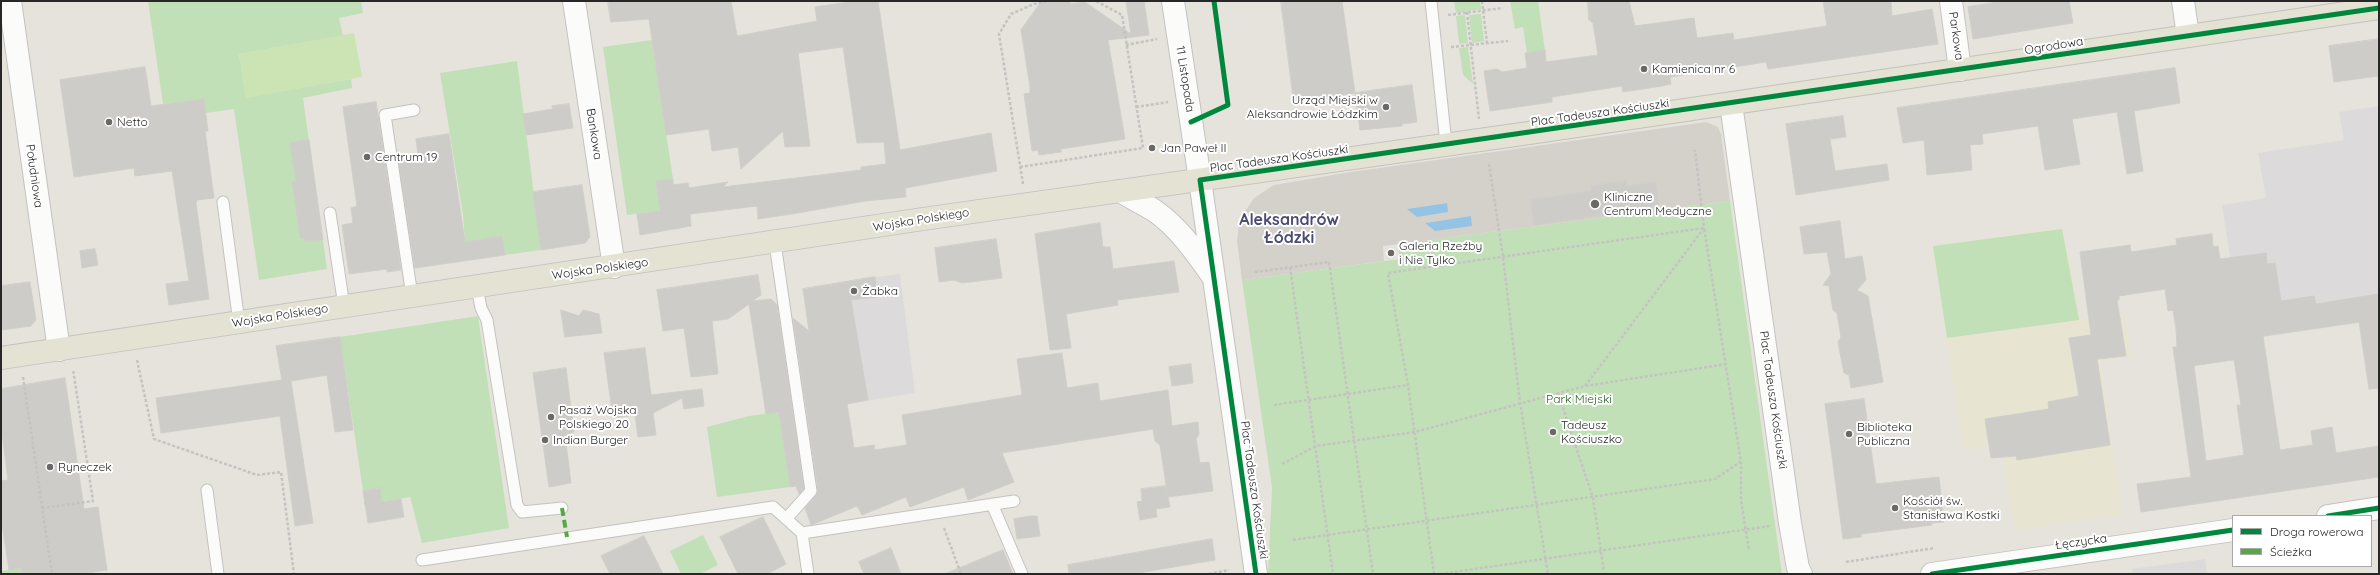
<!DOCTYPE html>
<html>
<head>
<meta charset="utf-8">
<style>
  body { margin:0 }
  #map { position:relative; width:2380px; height:575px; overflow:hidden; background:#e6e3dc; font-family:Quicksand,sans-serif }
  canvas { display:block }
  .frame { position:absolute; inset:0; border:2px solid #272727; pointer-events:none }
  .legend { position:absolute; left:2232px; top:515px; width:140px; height:52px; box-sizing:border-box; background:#fff; border:1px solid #a9a9a9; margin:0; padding:5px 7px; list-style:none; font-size:12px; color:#272727 }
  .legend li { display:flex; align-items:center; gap:8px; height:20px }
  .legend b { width:20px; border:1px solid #a9a9a9 }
</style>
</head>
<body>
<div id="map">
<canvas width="2380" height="575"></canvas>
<div class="frame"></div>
<ul class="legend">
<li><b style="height:5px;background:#00873e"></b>Droga rowerowa</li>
<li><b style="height:5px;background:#53aa44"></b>Ścieżka</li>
</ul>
</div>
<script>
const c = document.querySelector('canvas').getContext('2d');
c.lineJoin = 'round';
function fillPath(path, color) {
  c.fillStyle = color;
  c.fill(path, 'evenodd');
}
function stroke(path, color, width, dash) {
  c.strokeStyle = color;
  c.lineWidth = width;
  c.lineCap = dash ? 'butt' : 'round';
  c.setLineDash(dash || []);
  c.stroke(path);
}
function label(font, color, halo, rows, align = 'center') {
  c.font = font + ' Quicksand,sans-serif';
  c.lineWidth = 4;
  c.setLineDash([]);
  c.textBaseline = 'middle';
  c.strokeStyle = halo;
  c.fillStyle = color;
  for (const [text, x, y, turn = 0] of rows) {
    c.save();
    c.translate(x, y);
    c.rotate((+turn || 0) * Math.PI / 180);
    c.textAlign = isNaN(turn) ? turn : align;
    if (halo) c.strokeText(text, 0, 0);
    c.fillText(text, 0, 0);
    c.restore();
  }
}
fillPath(new Path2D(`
  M2379 106V320L2243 340 2222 205 2266 198 2258 153 2344 140 2339 112Z
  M900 274 915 393 847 404 833 303 878 297 875 277Z
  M2205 559 2207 574H2133L2132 569Z`), '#dddadb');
fillPath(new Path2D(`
  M2063 227 2080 320 2124 313 2131 356 2100 361 2123 514 2014 531 2001 445 1963 450 1932 246Z`), '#e8e4d2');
fillPath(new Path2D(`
  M148 1H361L363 13 339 18 343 36 239 54 246 97 351 79 352 88 303 98 314 178 293 181 300 238 308 241 323 240 327 269 259 280 234 109 206 113 204 99 163 104Z
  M1454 1H1480L1481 9 1456 13Z
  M1510 1H1538L1545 51 1527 53 1523 27 1515 29Z
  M1481 14 1484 41 1472 43 1469 15Z
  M1465 15 1468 43 1459 44 1456 16Z
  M652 40 673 179 656 182 660 211 627 215 603 47Z
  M1468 47 1473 84 1463 75 1459 48Z
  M517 61 541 250 505 255 502 236 465 242 463 215 440 73Z
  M1730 201 1782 574H1268L1272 488 1242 280 1400 259 1398 244Z
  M2062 229 2079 320 1947 338 1933 246Z
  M478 316 509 528 422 543 410 497 364 505V499L381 495 379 488 363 491 340 337Z
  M779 412 790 487 717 497 707 427 749 416Z
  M703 535 718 565 700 574H681L670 551Z
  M21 568 22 574H1V571Z`), '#c2e0b7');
fillPath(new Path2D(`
  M354 33 362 77 246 98 239 54Z`), '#cce4b4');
fillPath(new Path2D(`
  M1706 122 1718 127 1721 134 1730 201 1383 246 1384 261 1242 280 1237 241 1240 219 1254 198 1274 185 1351 172ZM1626 181 1627 186 1656 183 1659 207 1573 219H1533L1530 200 1592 192V186ZM1446 203 1447 212 1408 209ZM1471 216 1472 226 1425 223Z`), '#d4d1cb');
fillPath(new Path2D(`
  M1447 203 1448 212 1417 217 1407 209Z
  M1471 216 1472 226 1435 231 1425 223Z`), '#94c3e3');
const building = new Path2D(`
  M608 1H731L737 36 817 21 815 7 856 1H878L900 150 991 133 997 171 905 188 906 197 865 201 798 213 758 219 757 206 690 214 691 226 640 235 637 214 660 211 656 181 673 179V185L688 183 689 188 728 182 723 187 861 170V167L886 164 884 142 857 143 843 47 798 53 810 146 785 147 783 131 741 169 738 147 712 151 709 129 666 135 649 19 611 22Z
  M1042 1H1070V4L1085 2 1131 34 1126 1H1144L1149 35 1108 40 1125 139 1061 149V152L1039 155 1038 150 1032 151 1024 94 1030 93V87L1021 30Z
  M1281 1H1342L1355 93 1294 102Z
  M1588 1H1629L1635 26 1694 18 1697 38 1733 33 1734 40 1827 26 1823 1H1891L1892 16 1932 9 1938 44 1768 69 1766 62 1670 77 1671 84 1662 86 1623 92 1622 86 1552 97V102L1490 111 1484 71 1497 69 1502 72 1527 68 1525 53 1545 50 1546 62 1598 55 1593 23 1589 20Z
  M2004 1H2069L2073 23 1973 39 1968 7Z
  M2379 39V76L2334 82 2329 46Z
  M145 67 151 106 204 99 208 131H205L214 198 197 200 196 203 209 299 169 305 166 284 189 281 172 171 135 176 134 168 74 177 60 80Z
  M2175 68 2180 103 2134 111 2143 171 2127 174 2117 112 2072 119 2080 164 2045 170 2038 126 1982 134 1983 144 1970 145 1972 170 1927 175 1924 140 1903 143 1897 108Z
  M1412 85 1417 122 1402 124V126L1360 130 1355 93Z
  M376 102 401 270 387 272V269L349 274 342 225 353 223 351 208 357 206 343 107Z
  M569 104 573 128 526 135 523 114 553 109 552 106Z
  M1843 116 1846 137 1830 139 1835 171 1887 164 1889 180 1796 195 1786 124Z
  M449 134 465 242 502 236 505 255 415 268 398 157 418 154 416 139Z
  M309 140 323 240 308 241 300 238 292 181H296L290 143Z
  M1626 181 1627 186 1656 182 1659 207 1534 225 1530 200 1592 191 1591 186Z
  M582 185 590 237 585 243 541 250 533 192Z
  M1840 221 1845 259 1862 256 1866 280 1857 290 1868 296 1883 382 1851 388 1849 375 1844 373 1838 342 1841 337 1837 313 1833 310 1829 286 1823 285 1831 274 1827 252 1804 254 1800 227Z
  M1100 223 1103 247H1110L1113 269 1174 261 1179 292 1117 300 1118 305 1066 314 1071 348 1050 350 1035 234Z
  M2212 234 2213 247 2218 246 2220 259 2266 253 2267 264 2275 263 2281 301 2314 296 2316 304 2379 294V388L2369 389 2359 322 2263 336 2280 450 2313 445 2311 431 2332 427 2336 453 2379 446V477L2141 512 2137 484 2191 477 2173 347H2177L2176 329 2173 310 2168 311 2165 289 2119 296V300H2117L2126 356 2097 359 2110 445 2017 460 2016 456 1991 458 1985 419 2049 409 2048 402 2079 396 2069 338 2091 335 2080 252 2130 245 2131 252 2177 245 2176 239ZM2234 360 2241 405H2237L2244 455 2206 461 2194 366Z
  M996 239 1002 278 962 283 954 280 939 282 935 248Z
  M95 249 98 265 82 268 80 251Z
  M758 275 761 295 752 301 771 299 777 305 804 489 799 494 796 486 790 487 779 412 766 414 749 304 728 319 712 321 718 374 691 377 684 328 663 331 657 290Z
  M875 277 878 297 851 300 868 400 847 404 854 448 874 445 875 450 907 445 902 415 1022 395 1017 359 1062 353 1067 388 1098 383 1100 401 1168 390 1172 426 1198 422 1199 434 1196 439 1200 463 1209 462 1213 491 1168 497 1160 445 1155 441 1153 429 1002 453 1014 482 968 500 964 487 910 507 906 497 862 515 857 506 811 525 805 508 816 495 818 490 793 318 809 331 803 289Z
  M30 282 36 320 31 326 1 330V286Z
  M561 310 579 316 583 310 599 314 602 333 565 337Z
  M340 337 353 430 335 432 327 375 291 381 313 523 295 526 280 416 161 433 156 398 282 380 276 346Z
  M645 348 651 395 702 389 704 406 684 409 682 398 653 413 656 435 638 437 635 415 613 418 604 353Z
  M1191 364 1193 383 1172 386 1169 367Z
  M566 368 574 432 570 433 572 442 566 443 571 483 549 487 533 373Z
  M65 378 84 509 98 507 107 570 81 574H22L21 568 9 570 1 517V481L8 480 1 425V389Z
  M1864 399 1876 484 1939 477 1944 522 1931 523 1932 525 1861 534V537L1843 539 1825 404Z
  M1166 486 1170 507 1156 509 1157 517 1140 520 1137 502 1142 501 1141 489Z
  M380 488 382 502 401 499 404 517 368 523 363 491Z
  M1031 516H1037L1040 536 1017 539 1014 519Z
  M763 517 786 564 767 574H738L720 537Z
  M644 536 663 574H610L601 556Z
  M1212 539 1215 560 1132 574H1069L1068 565Z
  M891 548 901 574H864L859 562Z
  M1003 550 1013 574H945Z`);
fillPath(building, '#ceccc8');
stroke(building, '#d0cec9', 1);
const service = new Path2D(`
  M1431 1 1446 144
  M223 202 239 323
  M330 213 344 306
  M775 243 811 491 786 519
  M477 287 481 308 487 320 517 505 522 512 562 508
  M412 296 385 115 414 110
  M207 490 218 574
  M992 504 1022 574
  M422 560 773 507 802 533
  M808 574 802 533 1014 501`);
const minor = new Path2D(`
  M10 1 59 350
  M574 1 614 267
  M1951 1 1960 70
  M2183 1 2188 36
  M1731 104 1790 523 1798 568 1801 574
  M2328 516 2379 508
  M1932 574 2233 530`);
const tertiary = new Path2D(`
  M1173 1 1200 180`);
const secondary = new Path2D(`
  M1200 180 1256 574
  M1120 191C1131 198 1144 204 1155 211 1178 227 1195 251 1211 274`);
const primary = new Path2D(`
  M1 358 923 219 1522 134 2379 8`);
stroke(service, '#c3c2c1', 13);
stroke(minor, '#c3c2c1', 24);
stroke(tertiary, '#c3c2c1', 24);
stroke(secondary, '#c3c2c1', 24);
stroke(primary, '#c3c1bf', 24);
stroke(new Path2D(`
  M1482 1 1487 43
  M1467 12 1479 119
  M1448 15 1503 8
  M1126 45 1157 39
  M1451 47 1508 41
  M1136 107 1168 102
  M1489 164 1503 257 1520 403 1548 574
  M1020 167 1143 148 1122 15 1096 1
  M1023 184 999 34 1011 14 1034 4 1049 1
  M1290 267 1333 574
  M1255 272 1329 262 1373 574
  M137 360 154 439 257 475 281 472 294 574
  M23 377 52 574
  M1585 386 1704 228 1695 150
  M1558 393 1593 498 1604 572
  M1274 405 1408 385
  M1282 464 1316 446 1415 432 1585 386 1727 364
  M42 508 93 501 73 369
  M944 528 961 574
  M1293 540 1715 479 1740 462
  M1846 562 1934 548
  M1209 574 1229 570
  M1434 574 1408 385 1388 273 1704 228 1741 462V500L1749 551
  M1440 574 1770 526`), '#c4c3c2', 2.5, [3, 2]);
stroke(service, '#fbfbfa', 11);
stroke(minor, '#fbfbfa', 22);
stroke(tertiary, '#fbfbfa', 22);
stroke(secondary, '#fbfbfa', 22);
stroke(primary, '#e3e2d3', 22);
stroke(new Path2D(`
  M562 508 567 537`), '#53aa44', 4, [8, 4]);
stroke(new Path2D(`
  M1191 122 1228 105 1214 1
  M2328 516 2379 508
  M1256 574 1200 180 2379 8
  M1932 574 2233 530`), '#00873e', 5);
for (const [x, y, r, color] of [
  [1644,69,4,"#6a6966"],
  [1386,107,4,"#6a6966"],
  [109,122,4,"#6a6966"],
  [1152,148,4,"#6a6966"],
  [367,157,4,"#6a6966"],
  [1595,204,5,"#6a6966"],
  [1391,253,4,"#6a6966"],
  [854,291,4,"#6a6966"],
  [551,417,4,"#6a6966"],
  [1553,432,4,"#6a6966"],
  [1849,434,4,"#6a6966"],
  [545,440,4,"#6a6966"],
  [50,467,4,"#6a6966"],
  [1895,508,4,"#6a6966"]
]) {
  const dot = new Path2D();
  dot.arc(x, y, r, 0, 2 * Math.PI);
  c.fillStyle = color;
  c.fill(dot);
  stroke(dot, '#fff', 1.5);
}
label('12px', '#272727', '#fff', [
  ["Parkowa",1956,36,82],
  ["Ogrodowa",2054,46,-9],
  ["11 Listopada",1185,79,81],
  ["Plac Tadeusza Kościuszki",1600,113,-8],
  ["Bankowa",594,134,81],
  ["Plac Tadeusza Kościuszki",1279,159,-8],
  ["Południowa",34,176,82],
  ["Wojska Polskiego",921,220,-9],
  ["Wojska Polskiego",600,269,-8],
  ["Wojska Polskiego",280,316,-9],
  ["Plac Tadeusza Kościuszki",1773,400,82],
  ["Plac Tadeusza Kościuszki",1254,490,82],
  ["Łęczycka",2081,542,-8]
]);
label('12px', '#272727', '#fff', [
  ["Kamienica nr 6",1652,69],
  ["Urząd Miejski w",1378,100,"right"],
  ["Aleksandrowie Łódzkim",1378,114,"right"],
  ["Netto",117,122],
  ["Jan Paweł II",1160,148],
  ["Centrum 19",375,157],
  ["Kliniczne",1604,197],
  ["Centrum Medyczne",1604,211],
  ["Galeria Rzeźby",1399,246],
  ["i Nie Tylko",1399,260],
  ["Żabka",862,291],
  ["Pasaż Wojska",559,410],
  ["Polskiego 20",559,424],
  ["Tadeusz",1561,425],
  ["Kościuszko",1561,439],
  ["Biblioteka",1857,427],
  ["Publiczna",1857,441],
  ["Indian Burger",553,440],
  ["Ryneczek",58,467],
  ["Kościół św.",1903,501],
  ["Stanisława Kostki",1903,515]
], 'left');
label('12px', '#215e1d', '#fff', [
  ["Park Miejski",1579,399]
]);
label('bold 16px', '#4b4c74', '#fff', [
  ["Aleksandrów",1289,220],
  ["Łódzki",1289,238]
]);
</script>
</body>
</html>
